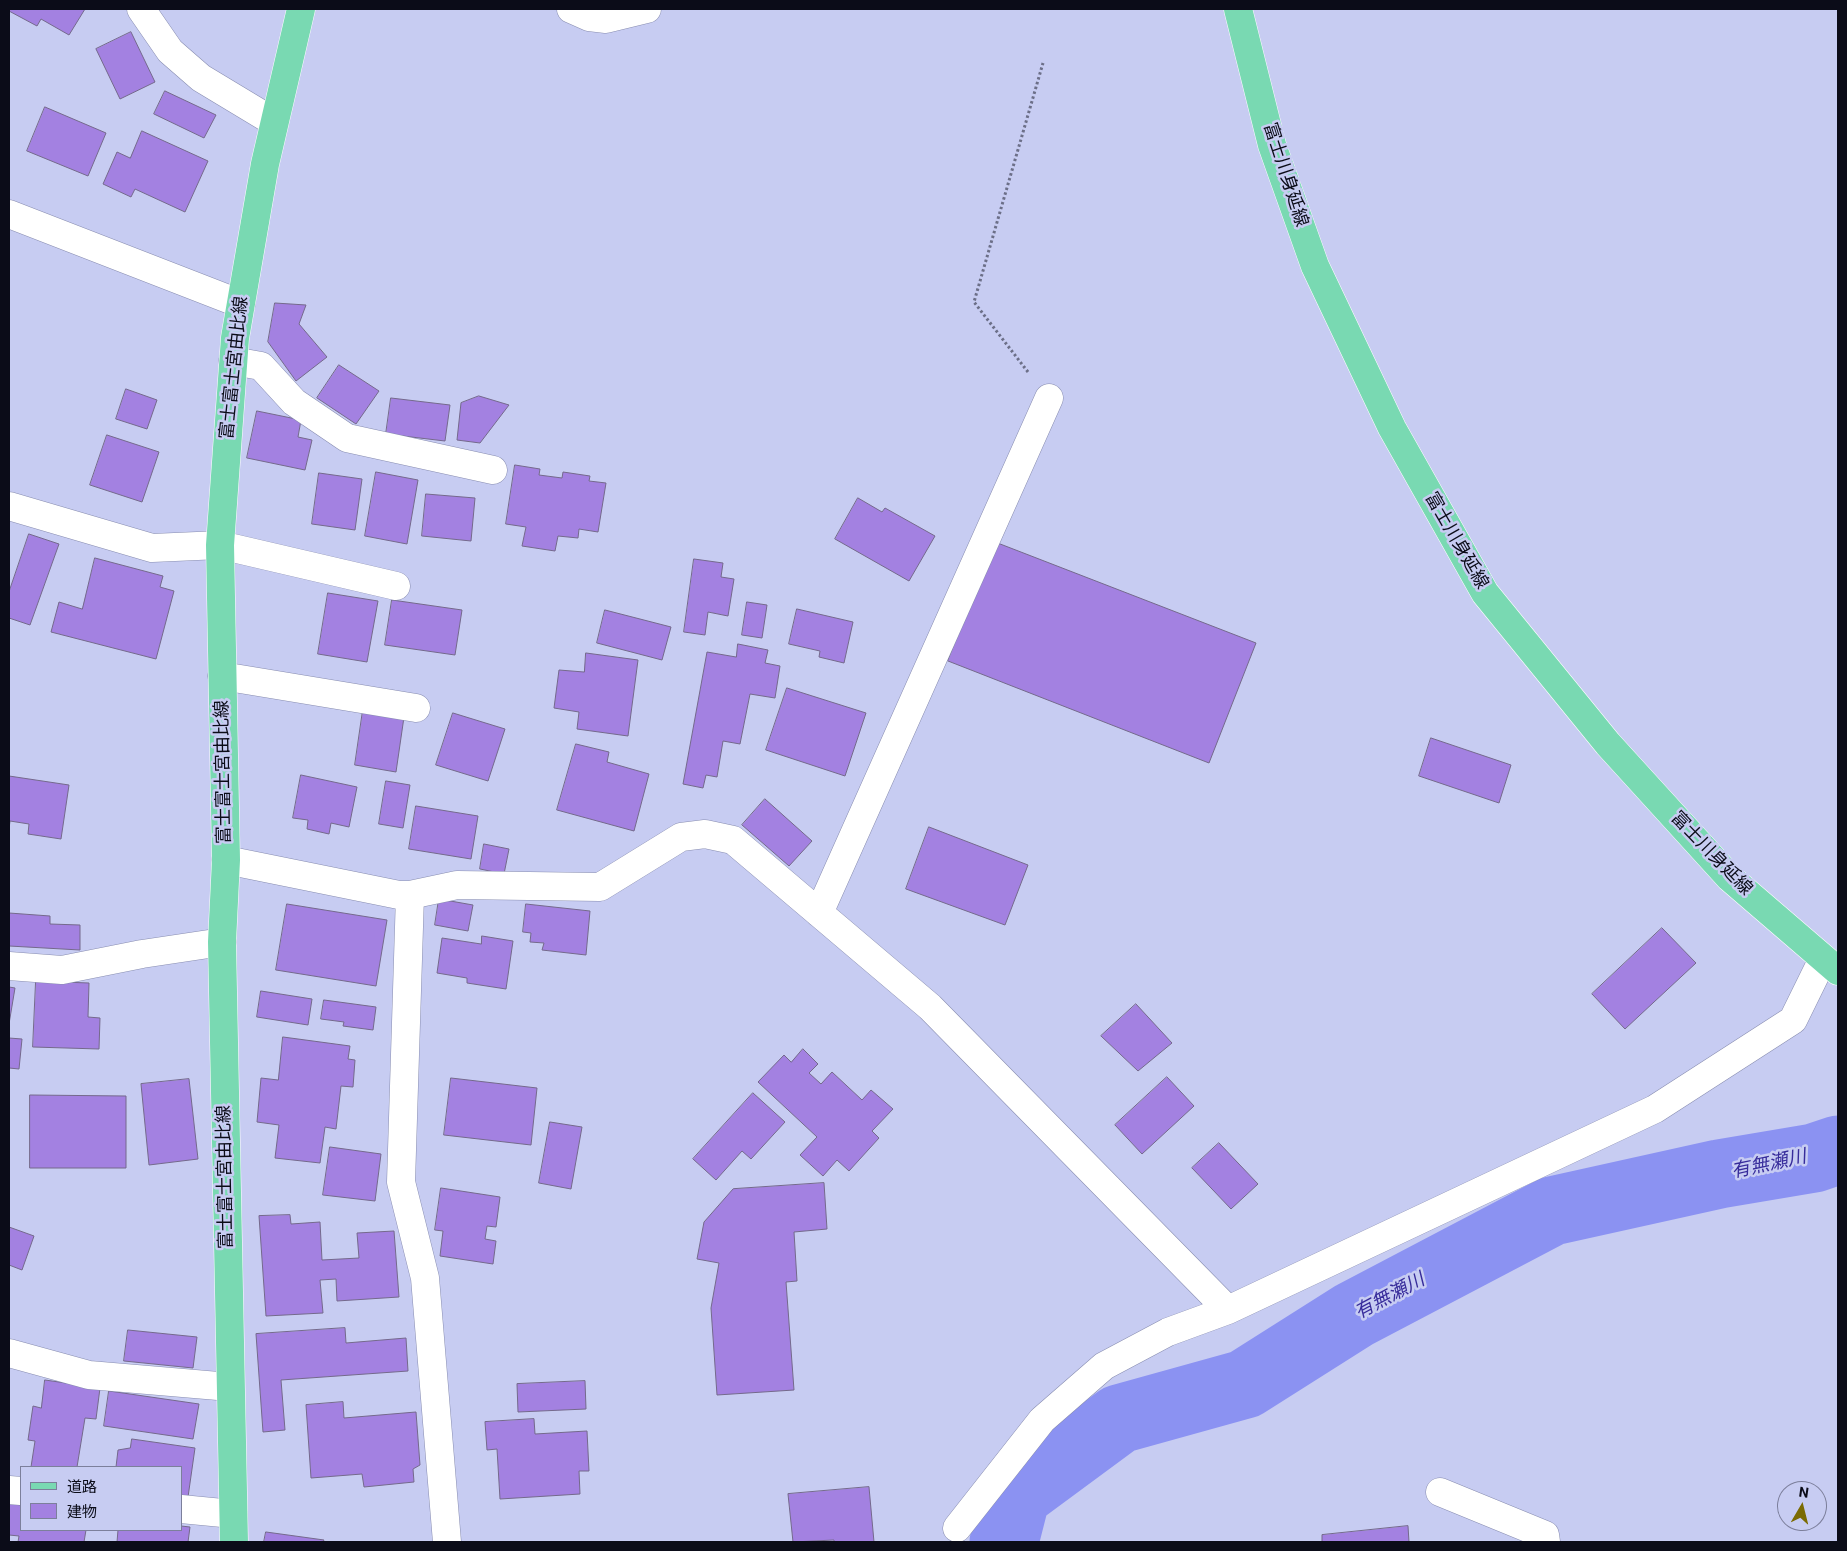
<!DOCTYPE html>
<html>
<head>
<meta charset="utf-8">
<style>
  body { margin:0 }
  #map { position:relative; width:1847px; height:1551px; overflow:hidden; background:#c7ccf2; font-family:Roboto,"Noto Sans JP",sans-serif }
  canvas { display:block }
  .frame { position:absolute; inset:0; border:10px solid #0b0c18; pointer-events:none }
  .legend { position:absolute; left:20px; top:1466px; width:162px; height:65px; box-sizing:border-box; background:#c7ccf2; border:1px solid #7c7f9b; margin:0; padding:6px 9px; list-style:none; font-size:15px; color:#0b0c18 }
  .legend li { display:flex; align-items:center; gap:10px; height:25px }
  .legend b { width:25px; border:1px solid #7c7f9b }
  .north { position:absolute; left:1777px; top:1481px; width:50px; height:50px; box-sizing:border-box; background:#c7ccf2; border:1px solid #7c7f9b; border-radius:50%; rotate:8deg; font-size:14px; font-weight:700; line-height:20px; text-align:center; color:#0b0c18 }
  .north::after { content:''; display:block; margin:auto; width:18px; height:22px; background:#7b6b03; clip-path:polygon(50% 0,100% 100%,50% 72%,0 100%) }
</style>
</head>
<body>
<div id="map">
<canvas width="1847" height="1551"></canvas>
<div class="frame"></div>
<ul class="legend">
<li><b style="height:6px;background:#79d9b2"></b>道路</li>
<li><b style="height:14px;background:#a381e1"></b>建物</li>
</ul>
<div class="north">N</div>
</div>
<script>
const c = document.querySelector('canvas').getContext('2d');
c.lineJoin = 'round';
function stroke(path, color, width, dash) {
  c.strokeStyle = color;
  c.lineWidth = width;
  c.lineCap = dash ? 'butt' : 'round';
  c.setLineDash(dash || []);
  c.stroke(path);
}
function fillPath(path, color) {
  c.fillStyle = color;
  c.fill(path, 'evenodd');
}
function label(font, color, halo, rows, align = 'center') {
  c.font = font + ' Roboto,"Noto Sans JP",sans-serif';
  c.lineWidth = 5;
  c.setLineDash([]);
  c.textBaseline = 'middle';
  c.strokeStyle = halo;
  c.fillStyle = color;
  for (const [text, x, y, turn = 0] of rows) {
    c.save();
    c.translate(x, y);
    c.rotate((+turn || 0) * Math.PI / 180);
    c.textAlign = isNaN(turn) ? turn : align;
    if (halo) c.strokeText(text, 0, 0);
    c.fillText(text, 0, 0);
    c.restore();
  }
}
stroke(new Path2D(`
  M1004 1542 1016 1495 1119 1419 1245 1384 1354 1315 1552 1211 1719 1174 1814 1158 1838 1150`), '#8b92f2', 69);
const building = new Path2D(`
  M9 9H85L69 35 41 19 37 26 9 11Z
  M131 32 155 82 120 99 96 49Z
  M165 91 216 115 204 138 154 114Z
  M45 107 106 133 88 176 27 151Z
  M142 131 208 161 185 212 135 189 131 197 103 184 117 152 130 158Z
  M275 303 306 305 299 324 327 357 296 381 268 342Z
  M339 365 379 391 356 424 317 398Z
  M126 389 157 400 147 429 116 419Z
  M479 396 509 405 480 443 457 440 461 403Z
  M391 398 450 405 445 441 386 434Z
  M257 411 301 420 298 437 312 440 305 470 247 458Z
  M107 435 159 452 142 502 90 485Z
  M515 465 540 469 539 475 562 478 563 472 590 476 589 481 606 483 598 532 579 529 578 538 558 536 555 551 522 546 526 527 506 524Z
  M376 472 418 480 407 544 365 536Z
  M319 473 362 479 355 530 312 524Z
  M426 494 475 498 471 541 422 536Z
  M858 498 882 512 885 508 935 536 909 581 835 539Z
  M29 534 59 544 30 625 9 618V592Z
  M995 542 1256 643 1209 763 948 661Z
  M95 558 163 576 160 587 174 591 156 659 51 632 59 602 82 609Z
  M694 559 723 563 721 577 734 579 728 616 708 612 705 635 684 632Z
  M328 593 378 601 367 662 318 654Z
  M392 600 462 610 455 655 385 645Z
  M747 602 767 605 762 638 742 635Z
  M797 609 853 622 844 663 819 657 820 651 789 644Z
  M605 610 671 627 662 660 597 643Z
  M738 644 768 650 765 663 780 666 775 698 750 694 740 744 723 741 717 777 706 775 703 788 683 784 707 652 736 657Z
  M586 653 638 660 628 736 577 729 579 712 554 708 559 670 584 672Z
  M787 688 866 713 845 776 766 750Z
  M363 710 404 717 396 772 355 765Z
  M453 713 505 729 488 781 436 765Z
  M1431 738 1511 765 1499 803 1419 776Z
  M576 744 609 752 607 762 649 774 634 831 557 810Z
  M301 775 357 787 349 827 331 823 329 834 307 829 308 820 293 818Z
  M9 776 69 785 61 839 28 834 29 824 10 821 9 829Z
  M386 781 410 785 403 828 379 824Z
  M765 799 812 841 789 866 742 825Z
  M416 806 478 816 471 859 409 849Z
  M929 827 1028 865 1005 925 906 889Z
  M484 844 509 849 504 874 480 869Z
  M439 899 473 905 468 931 435 925Z
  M287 904 387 920 376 986 276 970Z
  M526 904 590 911 586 955 542 950 544 943 530 942 531 933 523 932Z
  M9 913 50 916V924L80 925V950L9 946Z
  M1662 928 1696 963 1625 1029 1592 994Z
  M482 936 513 941 506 989 467 983V978L437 973 442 938 481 944Z
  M36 981 89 983 88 1017 100 1018 99 1049 33 1047Z
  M9 987 15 988 9 1024Z
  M261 991 312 999 308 1025 257 1017Z
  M324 1000 376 1007 373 1030 343 1026 344 1022 321 1019Z
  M1136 1004 1172 1043 1138 1071 1101 1036Z
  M283 1037 350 1046 348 1059 355 1060 353 1087 341 1086 336 1129 325 1127 320 1163 275 1158 279 1125 257 1122 261 1078 278 1080Z
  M9 1038 22 1039 19 1069 9 1068Z
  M803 1049 818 1064 809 1073 821 1084 832 1072 862 1100 871 1090 893 1109 872 1131 879 1138 849 1171 837 1160 823 1176 800 1155 817 1137 758 1082 784 1055 791 1062Z
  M1167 1077 1194 1106 1142 1154 1115 1125Z
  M451 1078 537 1088 531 1145 444 1135Z
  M189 1079 198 1159 149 1165 141 1084Z
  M753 1093 785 1122 751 1159 742 1151 716 1180 693 1159Z
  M30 1095 126 1096V1168H30Z
  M550 1122 582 1127 571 1189 539 1183Z
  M1219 1143 1258 1184 1231 1209 1192 1168Z
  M330 1147 381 1154 375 1201 323 1195Z
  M824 1183 827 1229 794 1232 797 1281 786 1282 794 1390 717 1395 711 1308 719 1263 697 1259 704 1222 733 1189Z
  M441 1188 500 1197 496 1227 487 1226 485 1239 496 1241 493 1264 440 1256 443 1231 435 1230Z
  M290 1215 291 1224 320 1222 322 1260 359 1258 357 1233 394 1231 399 1297 337 1301 336 1279 320 1280 323 1313 266 1316 259 1216Z
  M9 1227 34 1236 22 1270 9 1265Z
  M345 1328 346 1343 406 1338 408 1371 281 1380 285 1430 263 1432 256 1334Z
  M128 1330 197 1337 193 1368 124 1361Z
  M45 1380 100 1388 96 1419 85 1418 77 1467H31L35 1441 28 1440 33 1406 41 1408Z
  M585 1381 586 1409 518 1412 517 1384Z
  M109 1391 199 1404 193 1439 104 1426Z
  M343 1402 344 1418 416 1412 420 1465 413 1469 414 1482 364 1487 362 1474 311 1478 306 1405Z
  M534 1419 535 1434 587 1431 589 1471H579L580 1494 500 1499 497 1449 487 1450 485 1422Z
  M132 1439 195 1448 188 1497 181 1496V1467H116L118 1450 130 1448Z
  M869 1487 874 1542H834V1540L793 1542 788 1494Z
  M9 1503 21 1505V1530H86L84 1542H18L19 1536 9 1535Z
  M181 1526 190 1527 188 1542H117L118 1530H181Z
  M1408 1526 1409 1542H1322V1535Z
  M266 1532 324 1540 323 1542H264Z`);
fillPath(building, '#a381e1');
stroke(building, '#74698b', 1);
const minor = new Path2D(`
  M141 9 170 51 201 78 274 122
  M571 9 589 17 606 19 647 9
  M9 214 241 304
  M233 361 261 366 294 402 347 438 493 470
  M9 506 152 548 220 545 396 586
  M222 676 416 708
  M226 860 399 895H410L457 885 600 887 681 837 705 834 733 840 930 1007 1228 1310
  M410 895 401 1182 425 1278 447 1542
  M819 913 1049 398
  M9 966 62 970 142 954 222 942
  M9 1353 89 1375 230 1387
  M9 1490 21 1491
  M1440 1492 1545 1535 1546 1542
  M181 1509 233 1514
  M957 1528 1042 1420 1104 1366 1168 1332 1228 1310 1655 1109 1793 1020 1823 959`);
const major = new Path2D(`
  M1238 9 1272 145 1315 266 1392 428 1485 593 1608 744 1730 878 1838 971
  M234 1542 222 942 226 860 220 545 235 338 265 164 301 9`);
stroke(minor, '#888db0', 29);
stroke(major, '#fff', 29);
stroke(new Path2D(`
  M1028 372 974 302 1043 63`), '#6c6f88', 3, [2.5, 2.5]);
stroke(minor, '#fff', 28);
stroke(major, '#79d9b2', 28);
label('18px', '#0b0c18', '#c7ccf2', [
  ["富士川身延線",1285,175,72],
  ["富士富士宮由比線",235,368,-84],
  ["富士川身延線",1456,541,60],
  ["富士富士宮由比線",224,772,-91],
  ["富士川身延線",1711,854,46],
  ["富士富士宮由比線",226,1177,-91]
]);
label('italic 19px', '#372c9b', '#c7ccf2', [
  ["有無瀬川",1769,1165,-12],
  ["有無瀬川",1390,1297,-28]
]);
</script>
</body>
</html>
